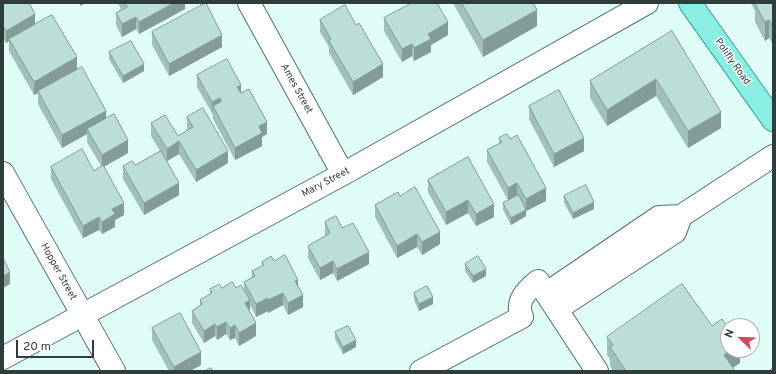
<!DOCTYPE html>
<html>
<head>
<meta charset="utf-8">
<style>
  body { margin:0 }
  #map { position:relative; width:776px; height:374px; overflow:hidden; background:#e0fdf8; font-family:Overpass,sans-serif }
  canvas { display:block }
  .frame { position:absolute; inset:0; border:4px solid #2f3e3b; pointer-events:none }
  .north { position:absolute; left:720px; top:318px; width:40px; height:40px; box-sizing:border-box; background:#fff; border:1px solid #acb2b1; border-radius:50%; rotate:293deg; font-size:11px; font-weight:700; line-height:16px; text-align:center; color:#2f3e3b }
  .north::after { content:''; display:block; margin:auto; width:14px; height:18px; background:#d4445c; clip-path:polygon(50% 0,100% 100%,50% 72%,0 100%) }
  .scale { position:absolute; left:16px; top:340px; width:78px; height:18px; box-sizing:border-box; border:2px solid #2f3e3b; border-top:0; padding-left:5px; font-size:12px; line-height:14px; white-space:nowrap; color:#2f3e3b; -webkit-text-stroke:3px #fff; paint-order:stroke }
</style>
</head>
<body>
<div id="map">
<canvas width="776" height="374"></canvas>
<div class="frame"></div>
<div class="north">N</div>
<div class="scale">20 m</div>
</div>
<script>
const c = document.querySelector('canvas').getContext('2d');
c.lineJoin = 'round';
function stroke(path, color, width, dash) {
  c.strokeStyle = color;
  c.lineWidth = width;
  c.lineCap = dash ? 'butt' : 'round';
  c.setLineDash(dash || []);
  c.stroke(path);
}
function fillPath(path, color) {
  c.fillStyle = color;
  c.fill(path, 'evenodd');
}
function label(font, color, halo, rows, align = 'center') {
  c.font = font + ' Overpass,sans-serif';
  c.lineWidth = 3;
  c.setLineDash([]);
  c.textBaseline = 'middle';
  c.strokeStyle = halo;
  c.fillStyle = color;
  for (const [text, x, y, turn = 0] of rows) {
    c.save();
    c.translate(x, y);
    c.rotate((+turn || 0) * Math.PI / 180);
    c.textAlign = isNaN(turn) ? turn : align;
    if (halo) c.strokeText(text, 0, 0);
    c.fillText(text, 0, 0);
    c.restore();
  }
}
const minor = new Path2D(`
  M249 3 343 174
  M3 173 114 371
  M547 293 659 217 681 216 773 156
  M557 309 675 232 681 216
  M3 358 343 174 647 3
  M421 371 522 317C515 301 527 290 538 281L597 371`);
const major = new Path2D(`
  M690 3 773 120`);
stroke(minor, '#51736d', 24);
stroke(major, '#37a99b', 24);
stroke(minor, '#fff', 22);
stroke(major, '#8aeee2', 22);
fillPath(new Path2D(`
  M3 3 35 24 77 69 106 118 128 153 104 166 124 215 115 220V227L102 234 99 230 83 238 51 179V167L94 171 101 166 87 142V134L62 148 38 104V93L34 95 9 51V41L6 43 3 38Z
  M118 3H185V9L139 34 136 29 122 37 116 25V13L121 9Z
  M453 3H533L537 26 483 57Z
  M751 3H773V45L769 38 765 41 755 22V11Z
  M384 18 448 35 431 45V52L414 61 412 56 402 62 384 31Z
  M320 20 383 77 353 95 329 53V47L320 32Z
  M672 31 721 128 688 148 656 96 607 126 590 98V81Z
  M152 32 222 47 169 76 152 45Z
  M109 52 144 71 123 83 109 59Z
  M197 75 241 93 267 134 262 137V146L235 160 213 119V115L197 87Z
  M529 106 584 151 554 167 529 119Z
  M187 117 228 163 196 182 179 154 167 161 179 195 144 215 123 179V166L135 165 160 151 151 136V123L178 136 187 130Z
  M499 138 546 201 526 211V216L511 225 503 210V203L518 196 517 195 508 200 487 162V150L499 143Z
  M468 157 494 217 476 226 468 213 446 225 428 192V180Z
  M400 196 440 244 422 255 417 247 397 258 375 217V205Z
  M564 196 594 209 573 219 564 203Z
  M325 222 342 228 369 264 337 281 333 273 320 280 308 258V246L325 236Z
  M274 261 298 287 303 307 288 315 283 305 268 313V311L256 317 250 305V312L256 336 239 346 235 338 230 340 226 334 217 340 215 336 204 343 192 323V311L200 306V300L210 294V289L222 288H236L244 290V282L252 277V271L262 266V262Z
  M465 264 486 276 473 283 465 271Z
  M414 293 433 304 419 311 414 300Z
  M712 326 740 350V363L732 368 735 371H613L610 366V359L607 355V337Z
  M152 328 201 365 190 371H169L152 340Z
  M335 332 356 347 343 354 335 339Z`), '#a1c0ba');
fillPath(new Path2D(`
  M80 3H86L80 6Z
  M174 3H185V9L139 34V22Z
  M537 10V26L483 57V40Z
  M35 14V26L9 39V41L6 43V31Z
  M136 17V29L122 37V24Z
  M769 20V38L765 41V22Z
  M448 22V35L431 45V52L414 61V48L428 34Z
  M222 35V47L169 76V64Z
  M412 44V56L402 62V49Z
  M77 57V70L38 91V93L34 95V82Z
  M144 64V71L123 83V76Z
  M383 64V77L353 95V82Z
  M656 79V96L607 126V110Z
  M241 85V97L237 87Z
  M220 98V110L213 106 212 115V102Z
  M106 111V123L87 129V134L62 148V135Z
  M721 112V128L688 148V131Z
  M267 122V134L262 137V146L235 160V148L259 126Z
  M584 138V151L554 167V154Z
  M128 140V153L102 168V155Z
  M179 141V154L167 161V149Z
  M228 151V163L196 182V170Z
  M179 183V195L144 215V203Z
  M517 183V195L508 200V188Z
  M546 188V201L526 211V216L511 225V218L526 210V199Z
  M468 200V213L446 225V212Z
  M594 202V209L573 219V213Z
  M124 203V215L115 220V227L102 234V222L112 209Z
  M494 204V217L476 226V214Z
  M99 217V230L83 238V226Z
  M440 232V244L422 255V242Z
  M417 234V247L397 258V246Z
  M369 252V264L337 281V269Z
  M333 261V273L320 280V268Z
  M486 269V276L473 283V276Z
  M10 272V284L3 288V276Z
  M298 280V292L295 281Z
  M283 293V305L268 313V300Z
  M303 295V307L288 315V303Z
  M433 297V304L419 311V304Z
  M268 298V311L256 317V304Z
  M250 300V313L245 303Z
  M226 322V334L217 340V327Z
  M256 323V336L239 346V333Z
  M215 324V336L204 343V331Z
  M235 325V338L230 340V328Z
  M356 340V347L343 354V347Z
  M731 350H740V363L728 371 724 355Z
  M201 352V365L190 371H174V367Z`), '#839c97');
const building = new Path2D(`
  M3 3H29L35 14 6 31 3 26Z
  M125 3H174L139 22 136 17 122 24 116 13 127 7Z
  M206 3 222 35 169 64 152 32Z
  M412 3H437L448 22 428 34 431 39 414 48 412 44 402 49 384 18Z
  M462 3H533L537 10 483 40Z
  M755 3H773V27L769 20 765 22Z
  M345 5 356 25 359 23 383 64 353 82 329 41 331 39 320 20Z
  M52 15 77 57 34 82 9 39Z
  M672 31 721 112 688 131 656 79 607 110 590 81Z
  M131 41 144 64 123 76 109 52Z
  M227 59 241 85 237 87 241 93 249 89 267 122 259 126 262 133 235 148 213 106 222 101 220 98 212 102 197 75Z
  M82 67 106 111 62 135 38 91Z
  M559 90 584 138 554 154 529 106Z
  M203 108 228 151 196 170 179 141 167 149 151 123 165 115 178 136 193 127 187 117Z
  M114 114 128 140 102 155 87 129Z
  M507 134 510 139 517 135 546 188 526 199 517 183 508 188 487 150 502 142 499 138Z
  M82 149 94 171 103 165 124 203 112 209 115 214 102 222 99 217 83 226 51 167Z
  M161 151 179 183 144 203 123 166 132 161 135 165Z
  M468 157 494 204 476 214 468 200 446 212 428 180Z
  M586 185 594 202 573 213 564 196Z
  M415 187 440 232 422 242 417 234 397 246 375 205 398 192 400 196Z
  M519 195 526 210 511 218 503 203Z
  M336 216 342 228 353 223 369 252 337 269 333 261 320 268 308 246 330 233 325 222Z
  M285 255 298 280 295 281 303 295 288 303 283 293 268 300V298L256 304 244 282 255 276 252 271 264 265 262 262 271 256 274 261Z
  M478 256 486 269 473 276 465 264Z
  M3 258 10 272 3 276Z
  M232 282 236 288 241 285 250 300 245 303 256 323 239 333 235 325 230 328 226 322 217 327 215 324 204 331 192 311 202 304 200 300 212 293 210 289 219 284 222 288Z
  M682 284 712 326 722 319 728 327V350H731L724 355 735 371H626L610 347 613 345 607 337Z
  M427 286 433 297 419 304 414 293Z
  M180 313 201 352 174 367 152 328Z
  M348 326 356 340 343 347 335 332Z
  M211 368 213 371H205Z
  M773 368V371H769Z`);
fillPath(building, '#bbdfd8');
stroke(building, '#839c97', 1);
label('10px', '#2f3e3b', '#fff', [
  ["Polifly Road",732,62,55],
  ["Ames Street",296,89,61],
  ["Mary Street",326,183,-28],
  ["Hopper Street",58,272,61]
]);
</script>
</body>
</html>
